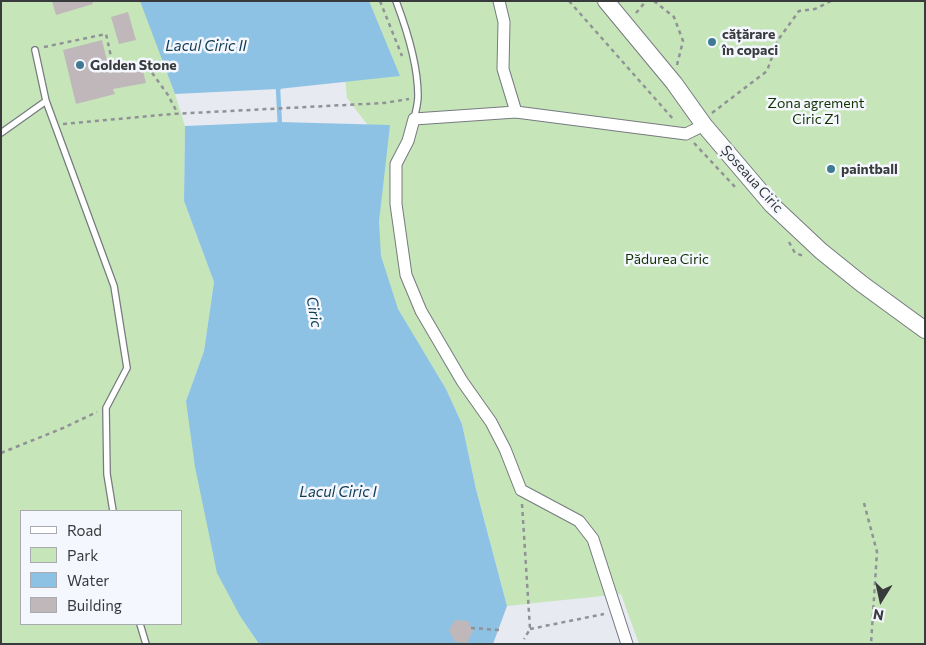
<!DOCTYPE html>
<html>
<head>
<meta charset="utf-8">
<style>
  body { margin:0 }
  #map { position:relative; width:926px; height:645px; overflow:hidden; background:#e7eaf0; font-family:Commissioner,sans-serif }
  canvas { display:block }
  .frame { position:absolute; inset:0; border:2px solid #393a3c; pointer-events:none }
  .legend { position:absolute; left:20px; top:510px; width:162px; height:115px; box-sizing:border-box; background:#f4f7fe; border:1px solid #a9abb0; margin:0; padding:6px 9px; list-style:none; font-size:15px; color:#393a3c }
  .legend li { display:flex; align-items:center; gap:10px; height:25px }
  .legend b { width:25px; border:1px solid #a9abb0 }
  .north { position:absolute; left:856px; top:575px; width:50px; height:50px; -webkit-text-stroke:4px #f4f7fe; paint-order:stroke; rotate:190deg; font-size:14px; font-weight:700; line-height:20px; text-align:center; color:#393a3c }
  .north::after { content:''; display:block; margin:auto; width:18px; height:22px; background:#393a3c; clip-path:polygon(50% 0,100% 100%,50% 72%,0 100%) }
</style>
</head>
<body>
<div id="map">
<canvas width="926" height="645"></canvas>
<div class="frame"></div>
<ul class="legend">
<li><b style="height:6px;background:#fff"></b>Road</li>
<li><b style="height:14px;background:#c6e6b9"></b>Park</li>
<li><b style="height:14px;background:#8ec2e4"></b>Water</li>
<li><b style="height:14px;background:#bfb7b9"></b>Building</li>
</ul>
<div class="north">N</div>
</div>
<script>
const c = document.querySelector('canvas').getContext('2d');
c.lineJoin = 'round';
function fillPath(path, color) {
  c.fillStyle = color;
  c.fill(path, 'evenodd');
}
function stroke(path, color, width, dash) {
  c.strokeStyle = color;
  c.lineWidth = width;
  c.lineCap = dash ? 'butt' : 'round';
  c.setLineDash(dash || []);
  c.stroke(path);
}
function label(font, color, halo, rows, align = 'center') {
  c.font = font + ' Commissioner,sans-serif';
  c.lineWidth = 5;
  c.setLineDash([]);
  c.textBaseline = 'middle';
  c.strokeStyle = halo;
  c.fillStyle = color;
  for (const [text, x, y, turn = 0] of rows) {
    c.save();
    c.translate(x, y);
    c.rotate((+turn || 0) * Math.PI / 180);
    c.textAlign = isNaN(turn) ? turn : align;
    if (halo) c.strokeText(text, 0, 0);
    c.fillText(text, 0, 0);
    c.restore();
  }
}
fillPath(new Path2D(`
  M1 1H140L143 6 175 94 185 126 184 201 214 282 204 351 186 401 240 616 259 644H1ZM21 511H181V624H21Z
  M337 1H925V644H639L621 594 507 606 476 489 462 424 446 389 429 361 407 335 378 263 379 222 386 149 347 98Z`), '#c6e6b9');
fillPath(new Path2D(`
  M140 1H369L400 76 278 89 175 94Z
  M280 122 390 125 379 222 381 256 398 309 446 389 462 424 476 489 507 606 493 644H259L240 616 217 573 195 467 186 401 204 351 214 282 184 201 185 126Z`), '#8ec2e4');
stroke(new Path2D(`
  M280 126 278 89 282 85`), '#8ec2e4', 4.5);
fillPath(new Path2D(`
  M52 1H92L93 4 56 15Z
  M128 12 136 40 119 44 111 17Z
  M102 40 110 73 142 67 146 83 113 89 115 94 76 104 63 50Z
  M455 620 468 621 473 631 467 643 455 642 449 630Z`), '#bfb7b9');
const lane = new Path2D(`
  M396 1C407 30 418 65 418 96 418 103 416 111 414 119
  M46 101 114 286 127 368 106 408 107 474 113 511
  M1 133 46 101 35 50
  M140 624 146 644`);
const street = new Path2D(`
  M499 1 504 22 503 69 516 112
  M627 644 593 539 579 521 521 490 505 449 491 422 462 381 421 311 406 275 396 204V164L408 141 414 119 516 112 686 134 704 125`);
const secondary = new Path2D(`
  M606 1 674 83 704 125 772 205 821 251 862 284 925 330`);
stroke(lane, '#777a80', 8);
stroke(street, '#777a80', 13);
stroke(secondary, '#777a80', 18);
stroke(new Path2D(`
  M380 1 402 56
  M569 1 674 120
  M654 1 674 17 683 41 677 65
  M636 13 646 1
  M44 47 106 34 114 70 145 63 168 95 178 114
  M712 113 767 71 778 40 799 11 815 9 831 1
  M63 124 172 114 384 103 409 99
  M694 143 736 188
  M789 242 795 253 804 256
  M1 453 63 428 97 412
  M864 503 877 552 871 644
  M522 504 530 629 524 639
  M471 628 499 630
  M530 629 604 614`), '#909296', 2.5, [4, 4]);
stroke(lane, '#fff', 5.5);
stroke(street, '#fff', 11);
stroke(secondary, '#fff', 16);
for (const [x, y, r, color] of [
  [712,42,5,"#407b93"],
  [80,65,5,"#407b93"],
  [831,169,5,"#407b93"]
]) {
  const dot = new Path2D();
  dot.arc(x, y, r, 0, 2 * Math.PI);
  c.fillStyle = color;
  c.fill(dot);
  stroke(dot, '#f4f7fe', 2);
}
label('bold 14px', '#393a3c', '#f4f7fe', [
  ["cățărare",722,34],
  ["în copaci",722,50],
  ["Golden Stone",90,65],
  ["paintball",841,169]
], 'left');
label('14px', '#133202', '#f4f7fe', [
  ["Zona agrement",816,103],
  ["Ciric Z1",816,119],
  ["Pădurea Ciric",667,259]
]);
label('14px', '#393a3c', '#f4f7fe', [
  ["Șoseaua Ciric",752,179,48]
]);
label('italic 15px', '#123c53', '#f4f7fe', [
  ["Lacul Ciric II",206,46],
  ["Ciric",314,312,80],
  ["Lacul Ciric I",338,492]
]);
</script>
</body>
</html>
